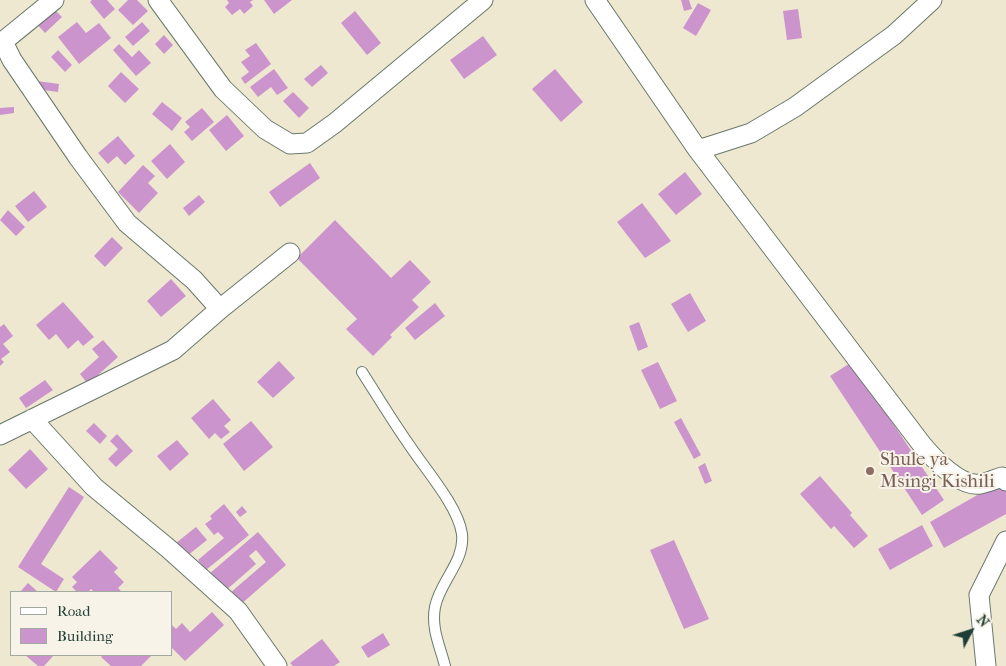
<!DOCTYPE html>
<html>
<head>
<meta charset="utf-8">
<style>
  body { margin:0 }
  #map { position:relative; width:1006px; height:666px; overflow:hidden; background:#efe8d0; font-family:"IM FELL French Canon",serif }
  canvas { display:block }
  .legend { position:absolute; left:10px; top:591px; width:162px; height:65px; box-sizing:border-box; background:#f7f3e8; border:1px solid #a1aaa0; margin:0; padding:6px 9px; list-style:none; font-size:15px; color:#1f3d34 }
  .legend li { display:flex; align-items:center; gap:10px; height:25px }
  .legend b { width:25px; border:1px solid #a1aaa0 }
  .north { position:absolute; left:946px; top:606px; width:50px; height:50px; -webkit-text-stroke:4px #f7f3e8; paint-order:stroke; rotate:50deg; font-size:14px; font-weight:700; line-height:20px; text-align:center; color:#1f3d34 }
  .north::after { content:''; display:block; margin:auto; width:18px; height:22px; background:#1f3d34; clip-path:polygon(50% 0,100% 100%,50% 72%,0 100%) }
</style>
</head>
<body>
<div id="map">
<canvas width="1006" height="666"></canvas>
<ul class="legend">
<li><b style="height:6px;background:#fff"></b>Road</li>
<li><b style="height:14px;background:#cb94cd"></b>Building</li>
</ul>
<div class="north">N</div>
</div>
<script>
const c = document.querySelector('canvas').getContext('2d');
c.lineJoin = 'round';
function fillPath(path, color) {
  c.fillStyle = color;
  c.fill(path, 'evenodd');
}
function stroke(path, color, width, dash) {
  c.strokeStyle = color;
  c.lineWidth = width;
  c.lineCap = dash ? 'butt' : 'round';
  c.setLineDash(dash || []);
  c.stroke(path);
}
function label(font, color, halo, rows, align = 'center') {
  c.font = font + ' "IM FELL French Canon",serif';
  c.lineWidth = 4;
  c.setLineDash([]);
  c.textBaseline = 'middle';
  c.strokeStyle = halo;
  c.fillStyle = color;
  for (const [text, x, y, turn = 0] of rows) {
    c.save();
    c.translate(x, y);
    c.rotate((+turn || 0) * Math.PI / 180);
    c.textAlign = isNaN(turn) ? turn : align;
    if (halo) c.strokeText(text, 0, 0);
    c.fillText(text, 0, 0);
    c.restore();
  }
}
fillPath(new Path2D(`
  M92 0H107L115 9 104 19 90 2Z
  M128 0H137L148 11 133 25 118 10Z
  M227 0H253L250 2 253 6 244 14 240 9 232 15 225 7 229 3Z
  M264 0H292L274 14Z
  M681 0H689L692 9 684 11Z
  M698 3 711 10 696 36 683 28Z
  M52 7 62 17 45 33 36 23Z
  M798 9 802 38 787 40 783 11Z
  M355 11 381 43 367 55 341 23Z
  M77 22 86 33 99 23 111 38 79 64 58 37Z
  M142 22 150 31 133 46 125 37Z
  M164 35 173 45 164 54 155 44Z
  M483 36 497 55 464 79 450 60Z
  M256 43 271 64 245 84 241 78 249 72 241 62 250 56 245 50Z
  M119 44 132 57 139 50 151 63 136 76 113 50Z
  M58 50 72 65 65 72 51 57Z
  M321 65 328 73 312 87 304 79Z
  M274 69 288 88 277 95 271 87 258 97 250 87Z
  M555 69 583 102 561 122 532 89Z
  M121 72 139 89 125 103 108 86Z
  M37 81 59 84 58 92 36 89Z
  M293 92 309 108 299 118 283 101Z
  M162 102 182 118 172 131 152 114Z
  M14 107V113L0 115V108Z
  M202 108 214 122 192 141 184 132 190 127 185 122Z
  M227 115 244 136 226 151 209 130Z
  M118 136 135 156 125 165 117 156 108 164 98 153Z
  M170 144 185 162 167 179 151 161Z
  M310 163 320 178 280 207 269 192Z
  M143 165 155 176 148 183 158 193 139 213 118 192Z
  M685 172 702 194 676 215 658 194Z
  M34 191 47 207 28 222 15 206Z
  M199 195 205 202 189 216 183 208Z
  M642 203 671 241 645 258 617 222Z
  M8 210 25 227 16 236 0 220Z
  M335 220 391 278 410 260 431 282 412 300 419 307 390 335 392 337 373 356 346 329 357 319 297 258Z
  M112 237 123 248 105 267 94 256Z
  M171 279 186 296 161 317 147 301Z
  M690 293 706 321 688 332 671 304Z
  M63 302 94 337 83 346 78 340 68 349 56 334 49 340 36 325Z
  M435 303 445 316 415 340 405 328Z
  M639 322 648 347 638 351 629 326Z
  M4 324 13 336 3 344 10 352 1 359 4 362 0 366V327Z
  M103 340 118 357 88 384 80 374 99 357 92 349Z
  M279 361 295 378 273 398 257 382Z
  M658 362 677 401 660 409 641 370Z
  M852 362 944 500 922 515 830 376Z
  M45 380 53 390 26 408 19 398Z
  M213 399 231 420 224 426 230 432 221 439 215 433 209 439 191 418Z
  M681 418 701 455 694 459 674 422Z
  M251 421 273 447 244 471 223 444Z
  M94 423 107 436 100 444 86 431Z
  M117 434 133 451 116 467 108 459 118 449 110 441Z
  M177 440 189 454 170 471 157 456Z
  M30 449 48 469 26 489 8 470Z
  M705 463 712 481 705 484 698 467Z
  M820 476 852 513 850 515 868 536 854 548 834 526 831 529 800 494Z
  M1002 481 1006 488V514L944 548 930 522Z
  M69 487 84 497 41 564 64 579 56 592 18 567Z
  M224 504 249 535 206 570 198 560 224 538 218 532 214 535 205 524 212 519 210 516Z
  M242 506 247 512 240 517 236 512Z
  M922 525 933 546 890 570 878 549Z
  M196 527 207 540 187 556 176 543Z
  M258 532 286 565 240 605 230 593 266 562 256 550 249 556 256 564 224 592 209 574Z
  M674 540 709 619 684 629 650 550Z
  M100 550 118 568 114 572 124 582 118 588 122 592H94L91 589 88 592H77L72 587 77 582 72 577Z
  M28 583 38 592H20Z
  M212 612 224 625 185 661 171 647V624L176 629 182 623 190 632Z
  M383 633 390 645 368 658 361 647Z
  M322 639 340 662 334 666H293L290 663Z
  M25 655H54L44 666H38Z
  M103 655H152L141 666H111L101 657Z`), '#cb94cd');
const lane = new Path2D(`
  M362 372C378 397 393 422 410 446 425 469 458 506 462 534 465 562 440 581 435 607 431 629 440 646 445 666`);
const street = new Path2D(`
  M158 0 223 89 265 129 290 144 307 143 335 123 483 0
  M595 0 698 150 923 446C934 459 960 487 980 484 987 483 995 479 1002 477L1006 481
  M3 42 12 60 78 157 127 223 194 280 220 309
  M0 44 54 0
  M698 150 751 133 795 107 894 35 932 0
  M32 419 94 487 169 549 238 611 277 666
  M0 435 173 350 220 309 290 253
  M986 666 979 595 1006 541`);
stroke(lane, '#68796b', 12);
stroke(street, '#68796b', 21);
stroke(lane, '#fff', 10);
stroke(street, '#fff', 19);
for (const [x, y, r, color] of [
  [870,471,5,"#8d6e63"]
]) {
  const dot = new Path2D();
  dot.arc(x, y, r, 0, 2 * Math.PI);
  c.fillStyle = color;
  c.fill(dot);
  stroke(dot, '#f7f3e8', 2);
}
label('19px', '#785e54', '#f7f3e8', [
  ["Shule ya",880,460],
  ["Msingi Kishili",880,482]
], 'left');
</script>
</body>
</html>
